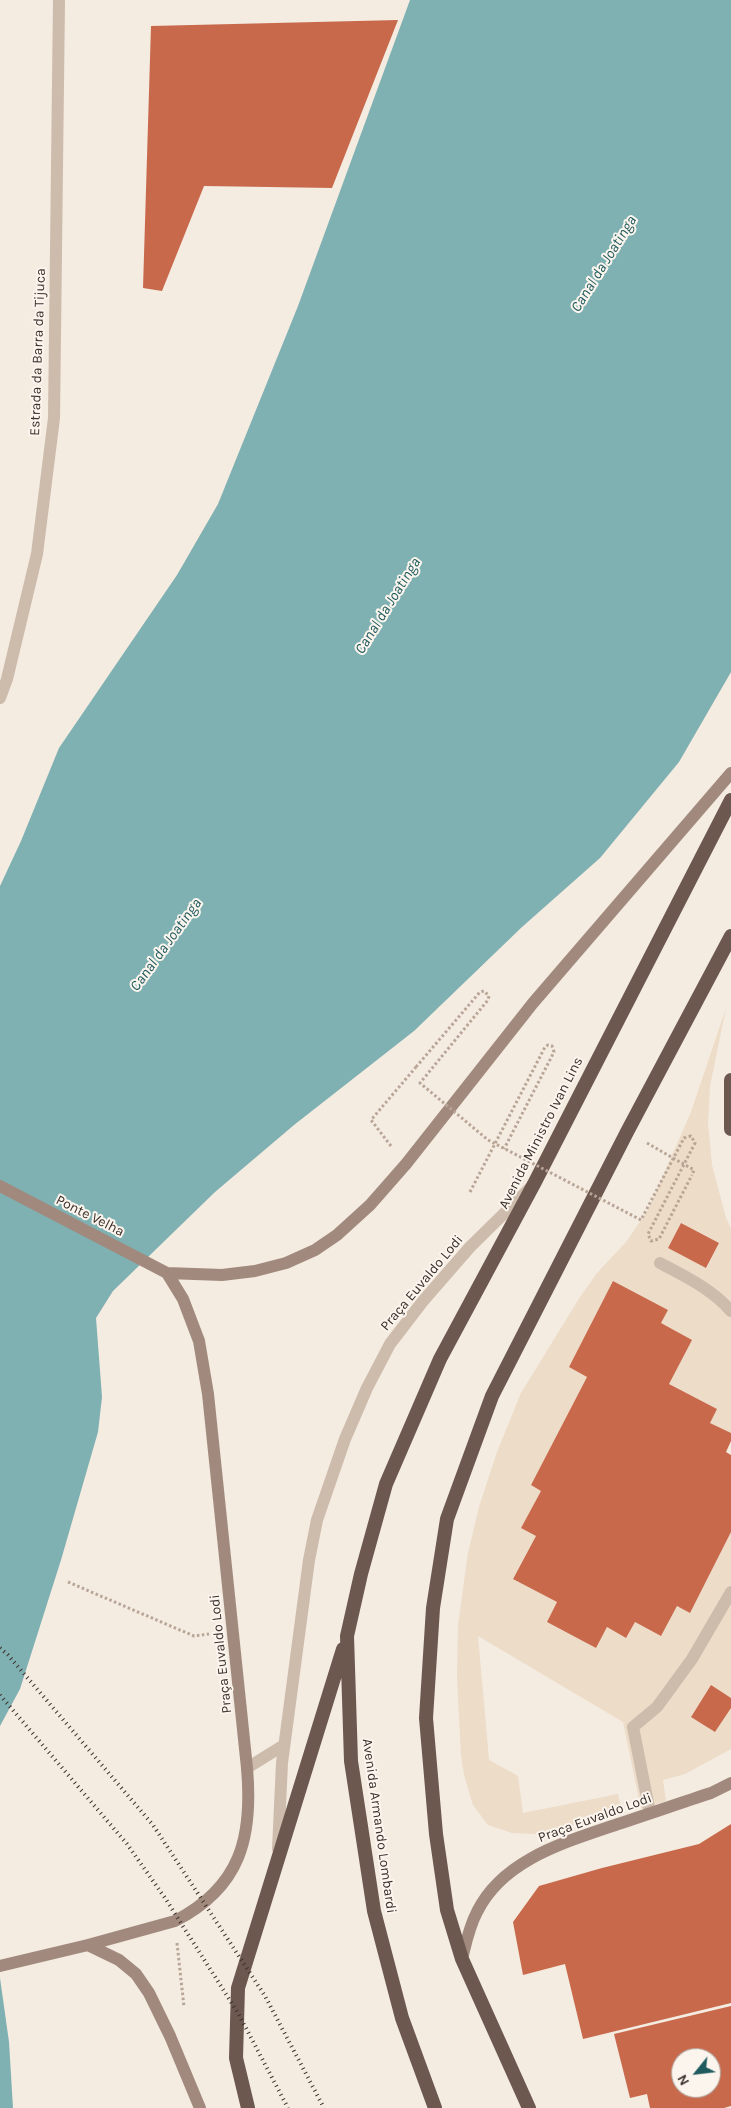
<!DOCTYPE html>
<html>
<head>
<meta charset="utf-8">
<style>
  body { margin:0 }
  #map { position:relative; width:731px; height:2108px; overflow:hidden; background:#f4ebe1; font-family:Karla,sans-serif }
  canvas { display:block }
  .north { position:absolute; left:671px; top:2048px; width:50px; height:50px; box-sizing:border-box; background:#fbf5ee; border:1px solid #aea6a0; border-radius:50%; rotate:241deg; font-size:14px; font-weight:700; line-height:20px; text-align:center; color:#3b302b }
  .north::after { content:''; display:block; margin:auto; width:18px; height:22px; background:#1f5a5e; clip-path:polygon(50% 0,100% 100%,50% 72%,0 100%) }
</style>
</head>
<body>
<div id="map">
<canvas width="731" height="2108"></canvas>
<div class="north">N</div>
</div>
<script>
const c = document.querySelector('canvas').getContext('2d');
c.lineJoin = 'round';
function fillPath(path, color) {
  c.fillStyle = color;
  c.fill(path, 'evenodd');
}
function stroke(path, color, width, dash) {
  c.strokeStyle = color;
  c.lineWidth = width;
  c.lineCap = dash ? 'butt' : 'round';
  c.setLineDash(dash || []);
  c.stroke(path);
}
function label(font, color, halo, rows, align = 'center') {
  c.font = font + ' Karla,sans-serif';
  c.lineWidth = 4;
  c.setLineDash([]);
  c.textBaseline = 'middle';
  c.strokeStyle = halo;
  c.fillStyle = color;
  for (const [text, x, y, turn = 0] of rows) {
    c.save();
    c.translate(x, y);
    c.rotate((+turn || 0) * Math.PI / 180);
    c.textAlign = isNaN(turn) ? turn : align;
    if (halo) c.strokeText(text, 0, 0);
    c.fillText(text, 0, 0);
    c.restore();
  }
}
fillPath(new Path2D(`
  M726 1008 710 1086 708 1123 712 1165 726 1218 731 1228V1433L710 1423 717 1409 669 1384 661 1323 668 1310 613 1281 569 1367 587 1377 531 1485 541 1491 521 1528 536 1536 513 1578 557 1602 547 1622 596 1648 607 1627 626 1638 635 1622 661 1636 677 1606 690 1612 731 1532V1698L711 1686 691 1716 715 1732 731 1708V1749L685 1774 663 1780 666 1801 641 1809 623 1722 478 1636 489 1760 518 1776 523 1813 618 1794 622 1813 537 1834 512 1833 488 1825 473 1805 464 1775 461 1755 457 1679 458 1625 468 1553 479 1507 497 1452 521 1393 580 1297 597 1273 626 1242 648 1210 691 1112ZM681 1223 719 1243 707 1268 668 1248Z`), '#ecdcc8');
fillPath(new Path2D(`
  M410 0H731V672L679 762 600 858 522 927 414 1031 294 1125 215 1192 113 1291 96 1318 102 1397 98 1432 61 1560 20 1689 0 1726V886L21 841 59 748 177 575 218 504 298 306Z
  M0 1978 9 2042 13 2108H0Z`), '#7fb0b2');
fillPath(new Path2D(`
  M398 20 332 188 204 186 162 291 143 288 151 26Z
  M681 1223 719 1243 706 1268 668 1248Z
  M613 1281 668 1310 661 1323 692 1340 669 1384 717 1409 710 1423 731 1433V1441L726 1452 731 1455V1532L690 1613 677 1606 661 1636 635 1622 626 1638 607 1627 596 1648 547 1622 557 1602 513 1579 536 1536 521 1528 541 1491 531 1485 587 1377 569 1367Z
  M711 1685 731 1698V1708L715 1732 691 1717Z
  M731 1824V2003L583 2039 565 1964 523 1975 513 1922 539 1886 602 1868 699 1844Z
  M731 2006V2106L724 2108H650L647 2094 630 2098 614 2034ZM681 2058H711V2088H681Z`), '#c8694b');
stroke(new Path2D(`
  M647 1143 694 1170 692 1175
  M391 1146 371 1120 416 1067
  M470 1192 545 1047 548 1045 552 1046 554 1052 504 1149
  M68 1582 194 1636 209 1634
  M177 1943 184 2007`), '#b9a596', 3, [2.5, 2.5]);
stroke(new Path2D(`
  M660 1263C686 1277 712 1289 731 1311
  M247 1768 284 1745
  M650 1813 633 1727 657 1707 692 1659 731 1592
  M278 1849 282 1763 309 1560 317 1520 345 1439 367 1388 390 1344 423 1301 470 1247 530 1188`), '#cdbbac', 12);
stroke(new Path2D(`
  M0 698 7 679 37 554 54 418 59 0`), '#cdbbac', 12);
stroke(new Path2D(`
  M0 1186 167 1273 222 1275 255 1271 286 1263 315 1250 337 1235 370 1205 406 1164 533 1003 731 773
  M88 1945 119 1960 136 1974 149 1993 170 2036 200 2108
  M462 1959C466 1943 469 1927 477 1912 503 1859 566 1842 618 1824 649 1814 680 1803 711 1793L731 1783
  M0 1966 88 1945 175 1921C241 1887 253 1837 247 1768L208 1394 199 1341 183 1299 167 1273`), '#a18a7d', 12);
stroke(new Path2D(`
  M731 1080V1129
  M248 2108 236 2058 238 1988 343 1649
  M435 2108 402 2018 374 1911 351 1761 347 1636 361 1574 386 1484 440 1359 535 1182 731 800
  M529 2108 462 1959 447 1910 436 1834 426 1718 433 1608 447 1519 492 1396 627 1132 731 936`), '#6c584f', 14);
stroke(new Path2D(`
  M0 1648 8 1655 153 1825 265 1996 324 2108
  M0 1695 127 1844 165 1898 238 2013 288 2108`), '#3b302b', 4, [1, 4]);
stroke(new Path2D(`
  M416 1067 480 992 484 991 489 996 488 1000 420 1083 488 1140 641 1220 684 1138 691 1136 695 1143 648 1234 651 1241 659 1239 692 1175`), '#b9a596', 3, [2.5, 2.5]);
label('14px', '#3b302b', '#fbf5ee', [
  ["Estrada da Barra da Tijuca",38,352,-88],
  ["Avenida Ministro Ivan Lins",541,1133,-63],
  ["Ponte Velha",90,1216,27],
  ["Praça Euvaldo Lodi",422,1283,-50],
  ["Praça Euvaldo Lodi",221,1654,-96],
  ["Praça Euvaldo Lodi",595,1818,-20],
  ["Avenida Armando Lombardi",379,1826,82]
]);
label('italic 15px', '#1f5a5e', '#fbf5ee', [
  ["Canal da Joatinga",604,264,-58],
  ["Canal da Joatinga",388,606,-58],
  ["Canal da Joatinga",166,945,-54]
]);
</script>
</body>
</html>
